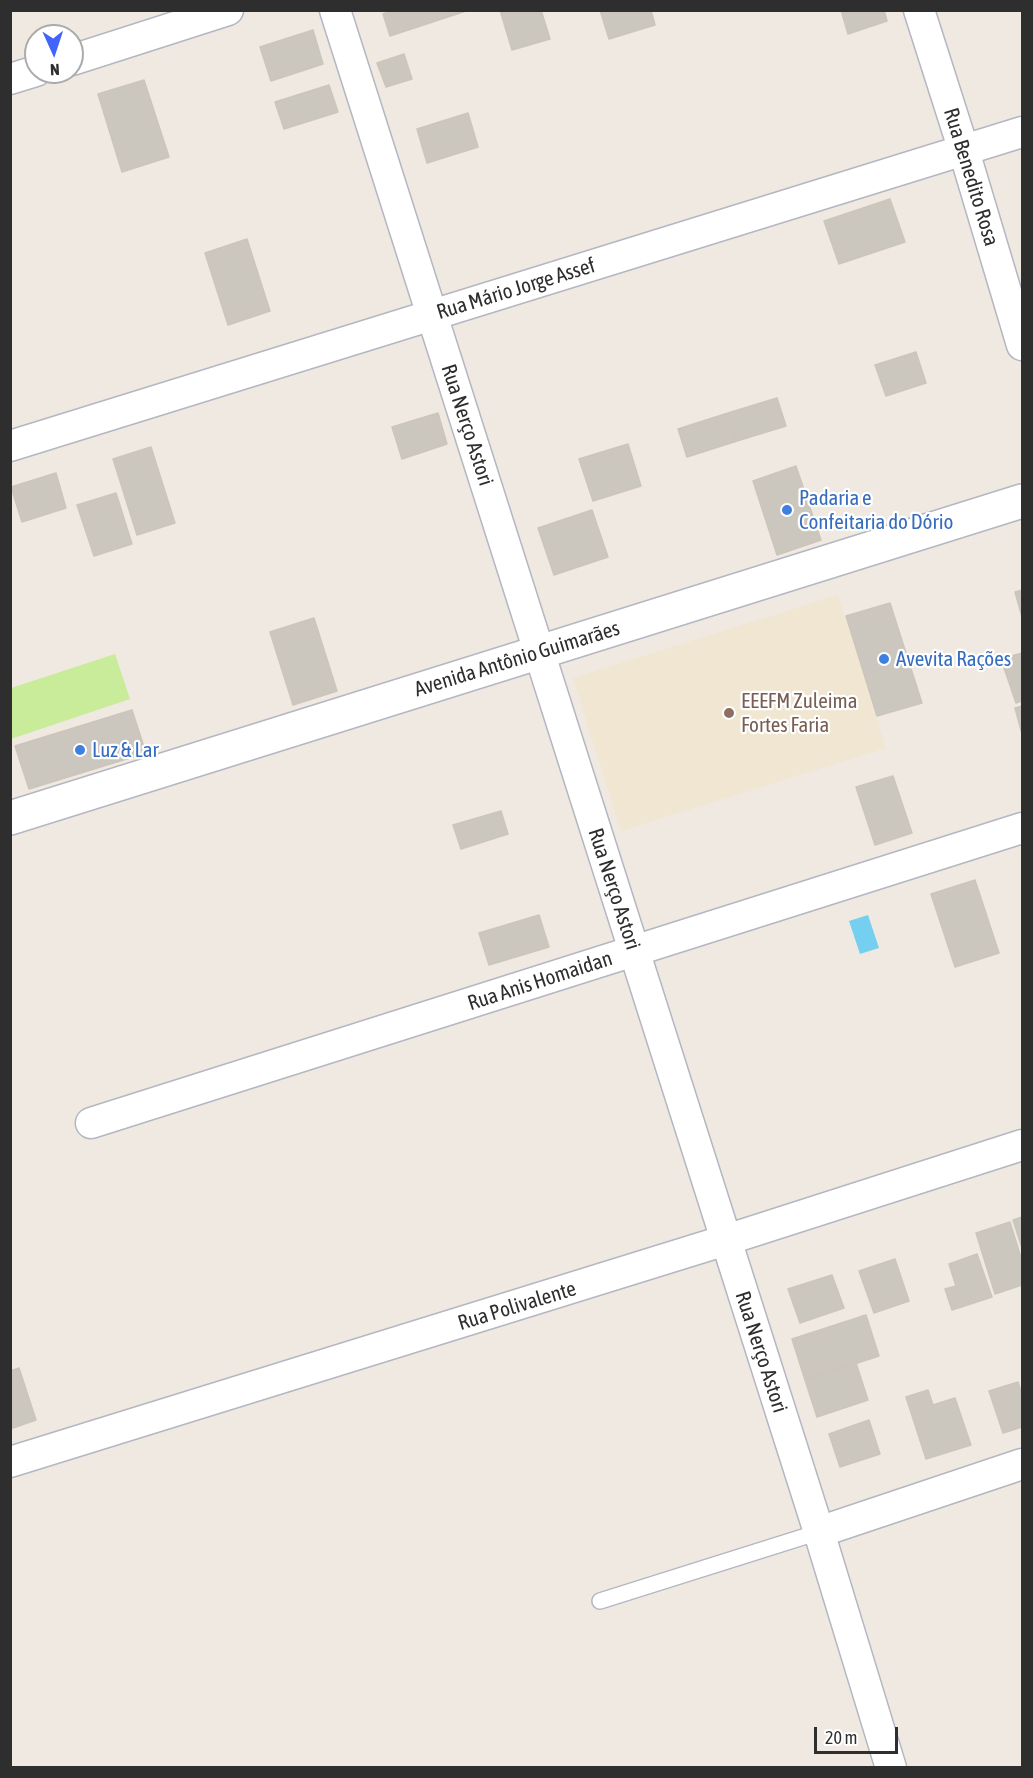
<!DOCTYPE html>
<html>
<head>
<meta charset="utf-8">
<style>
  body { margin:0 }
  #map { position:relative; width:1033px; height:1778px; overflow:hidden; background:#efe9e1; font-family:"Asap Condensed",sans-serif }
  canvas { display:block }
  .frame { position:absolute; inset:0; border:12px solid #2e2e2e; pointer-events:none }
  .north { position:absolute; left:24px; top:24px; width:60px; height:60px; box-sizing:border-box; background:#fff; border:2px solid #ababab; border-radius:50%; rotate:177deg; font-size:16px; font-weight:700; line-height:24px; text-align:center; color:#2e2e2e }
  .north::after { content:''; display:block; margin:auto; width:21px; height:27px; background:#4264fb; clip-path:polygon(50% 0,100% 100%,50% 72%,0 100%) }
  .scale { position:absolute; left:814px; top:1727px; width:84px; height:27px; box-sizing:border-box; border:3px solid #2e2e2e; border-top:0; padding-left:8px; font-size:18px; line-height:21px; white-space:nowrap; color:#2e2e2e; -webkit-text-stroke:4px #fff; paint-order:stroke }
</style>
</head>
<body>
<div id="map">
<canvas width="1033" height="1778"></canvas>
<div class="frame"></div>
<div class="north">N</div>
<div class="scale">20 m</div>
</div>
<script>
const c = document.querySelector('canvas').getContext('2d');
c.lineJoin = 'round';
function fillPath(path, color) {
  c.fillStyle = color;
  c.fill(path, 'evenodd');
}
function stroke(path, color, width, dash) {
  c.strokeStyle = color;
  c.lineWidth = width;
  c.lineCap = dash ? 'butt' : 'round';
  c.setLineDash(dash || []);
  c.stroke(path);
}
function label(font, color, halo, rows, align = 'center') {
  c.font = font + ' "Asap Condensed",sans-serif';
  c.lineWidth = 4.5;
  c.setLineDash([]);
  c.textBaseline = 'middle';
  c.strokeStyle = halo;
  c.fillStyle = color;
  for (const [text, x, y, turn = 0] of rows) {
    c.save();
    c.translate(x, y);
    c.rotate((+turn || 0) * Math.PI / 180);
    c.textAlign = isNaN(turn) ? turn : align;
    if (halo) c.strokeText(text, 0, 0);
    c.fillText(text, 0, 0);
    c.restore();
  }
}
fillPath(new Path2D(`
  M838 595 886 748 621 831 573 678Z`), '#f0e6d1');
fillPath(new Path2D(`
  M115 654 130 699 11 739V688Z`), '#c9ec9a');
fillPath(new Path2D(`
  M868 915 879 948 860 954 849 921Z`), '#75cff0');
const building = new Path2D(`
  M394 10H469L390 36 383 14Z
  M500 10H541L550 39 512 50Z
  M600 10H651L655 25 609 39Z
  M841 10H884L887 21 848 34Z
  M313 30 323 64 271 81 260 47Z
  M404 54 412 79 386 87 377 63Z
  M144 80 169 157 122 172 98 94Z
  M329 85 338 112 284 129 275 102Z
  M468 113 478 147 427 163 417 129Z
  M890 199 905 242 839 264 824 221Z
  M247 239 270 311 228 325 205 253Z
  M916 352 926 383 886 396 875 365Z
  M777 398 786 426 737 441 728 413Z
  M438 413 447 444 402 459 392 427Z
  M728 413 737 441 687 457 678 429Z
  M628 444 641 486 593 501 579 459Z
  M151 447 175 523 137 535 113 459Z
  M796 466 821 540 777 555 753 481Z
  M56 473 66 508 22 522 11 487Z
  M116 493 132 544 94 556 77 505Z
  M592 510 608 557 554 575 538 528Z
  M1022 590V617L1015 592Z
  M890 603 922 703 877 716 846 616Z
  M314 618 337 691 293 705 270 632Z
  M1022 653V701L1016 703 1001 659Z
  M1022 706V734L1015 708Z
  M132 710 146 753 29 789 15 746Z
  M893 776 912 833 875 845 856 787Z
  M501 811 508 834 461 849 453 825Z
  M975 880 999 953 955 967 931 894Z
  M539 915 549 947 489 965 479 933Z
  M1022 1217V1248L1013 1220Z
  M1010 1222 1022 1261V1285L995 1294 976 1233Z
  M977 1254 992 1297 952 1310 945 1289 956 1286 949 1264Z
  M895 1259 909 1301 874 1313 859 1271Z
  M832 1275 844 1308 800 1323 788 1289Z
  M866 1315 879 1356 805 1380 792 1339Z
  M856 1363 868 1400 817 1417 805 1380Z
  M19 1368 36 1420 10 1429V1371Z
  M1018 1382 1022 1394V1427L1003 1433 989 1391Z
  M928 1390 933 1405 955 1398 971 1445 926 1459 906 1397Z
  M869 1420 880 1454 840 1467 829 1434Z`);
fillPath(building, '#cbc7bf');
stroke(building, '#cbc5ba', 1.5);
const lane = new Path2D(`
  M600 1601 819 1532`);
const street = new Path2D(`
  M335 10 819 1532 891 1768
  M919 10 964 151 1022 345
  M72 60 228 10
  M10 79 36 71
  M10 446 1022 132
  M91 1123 1022 828
  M10 1462 726 1240 1022 1145
  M819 1532 1022 1464`);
const secondary = new Path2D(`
  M10 818 1022 501`);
stroke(lane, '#b4b7c1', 18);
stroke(street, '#b4b7c1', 33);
stroke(secondary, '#b4b7c1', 36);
stroke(lane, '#fff', 15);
stroke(street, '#fff', 30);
stroke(secondary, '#fff', 33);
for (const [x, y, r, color] of [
  [787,510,6,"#3f7fe0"],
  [884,659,6,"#3f7fe0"],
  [729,713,6,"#8d6e63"],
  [80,750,6,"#3f7fe0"]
]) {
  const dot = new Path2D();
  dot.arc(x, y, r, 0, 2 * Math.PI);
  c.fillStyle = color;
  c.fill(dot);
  stroke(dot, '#fff', 2);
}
label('21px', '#2e2e2e', '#fff', [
  ["Rua Benedito Rosa",971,177,73],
  ["Rua Mário Jorge Assef",516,289,-17],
  ["Rua Nerço Astori",467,425,72],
  ["Avenida Antônio Guimarães",517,659,-17],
  ["Rua Nerço Astori",614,889,72],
  ["Rua Anis Homaidan",540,981,-18],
  ["Rua Polivalente",517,1306,-17],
  ["Rua Nerço Astori",761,1352,72]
]);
label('21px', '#366cbe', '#fff', [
  ["Padaria e",799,498],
  ["Confeitaria do Dório",799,522],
  ["Avevita Rações",896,659],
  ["Luz & Lar",92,750]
], 'left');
label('21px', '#785e54', '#fff', [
  ["EEEFM Zuleima",741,701],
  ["Fortes Faria",741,725]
], 'left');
</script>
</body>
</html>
